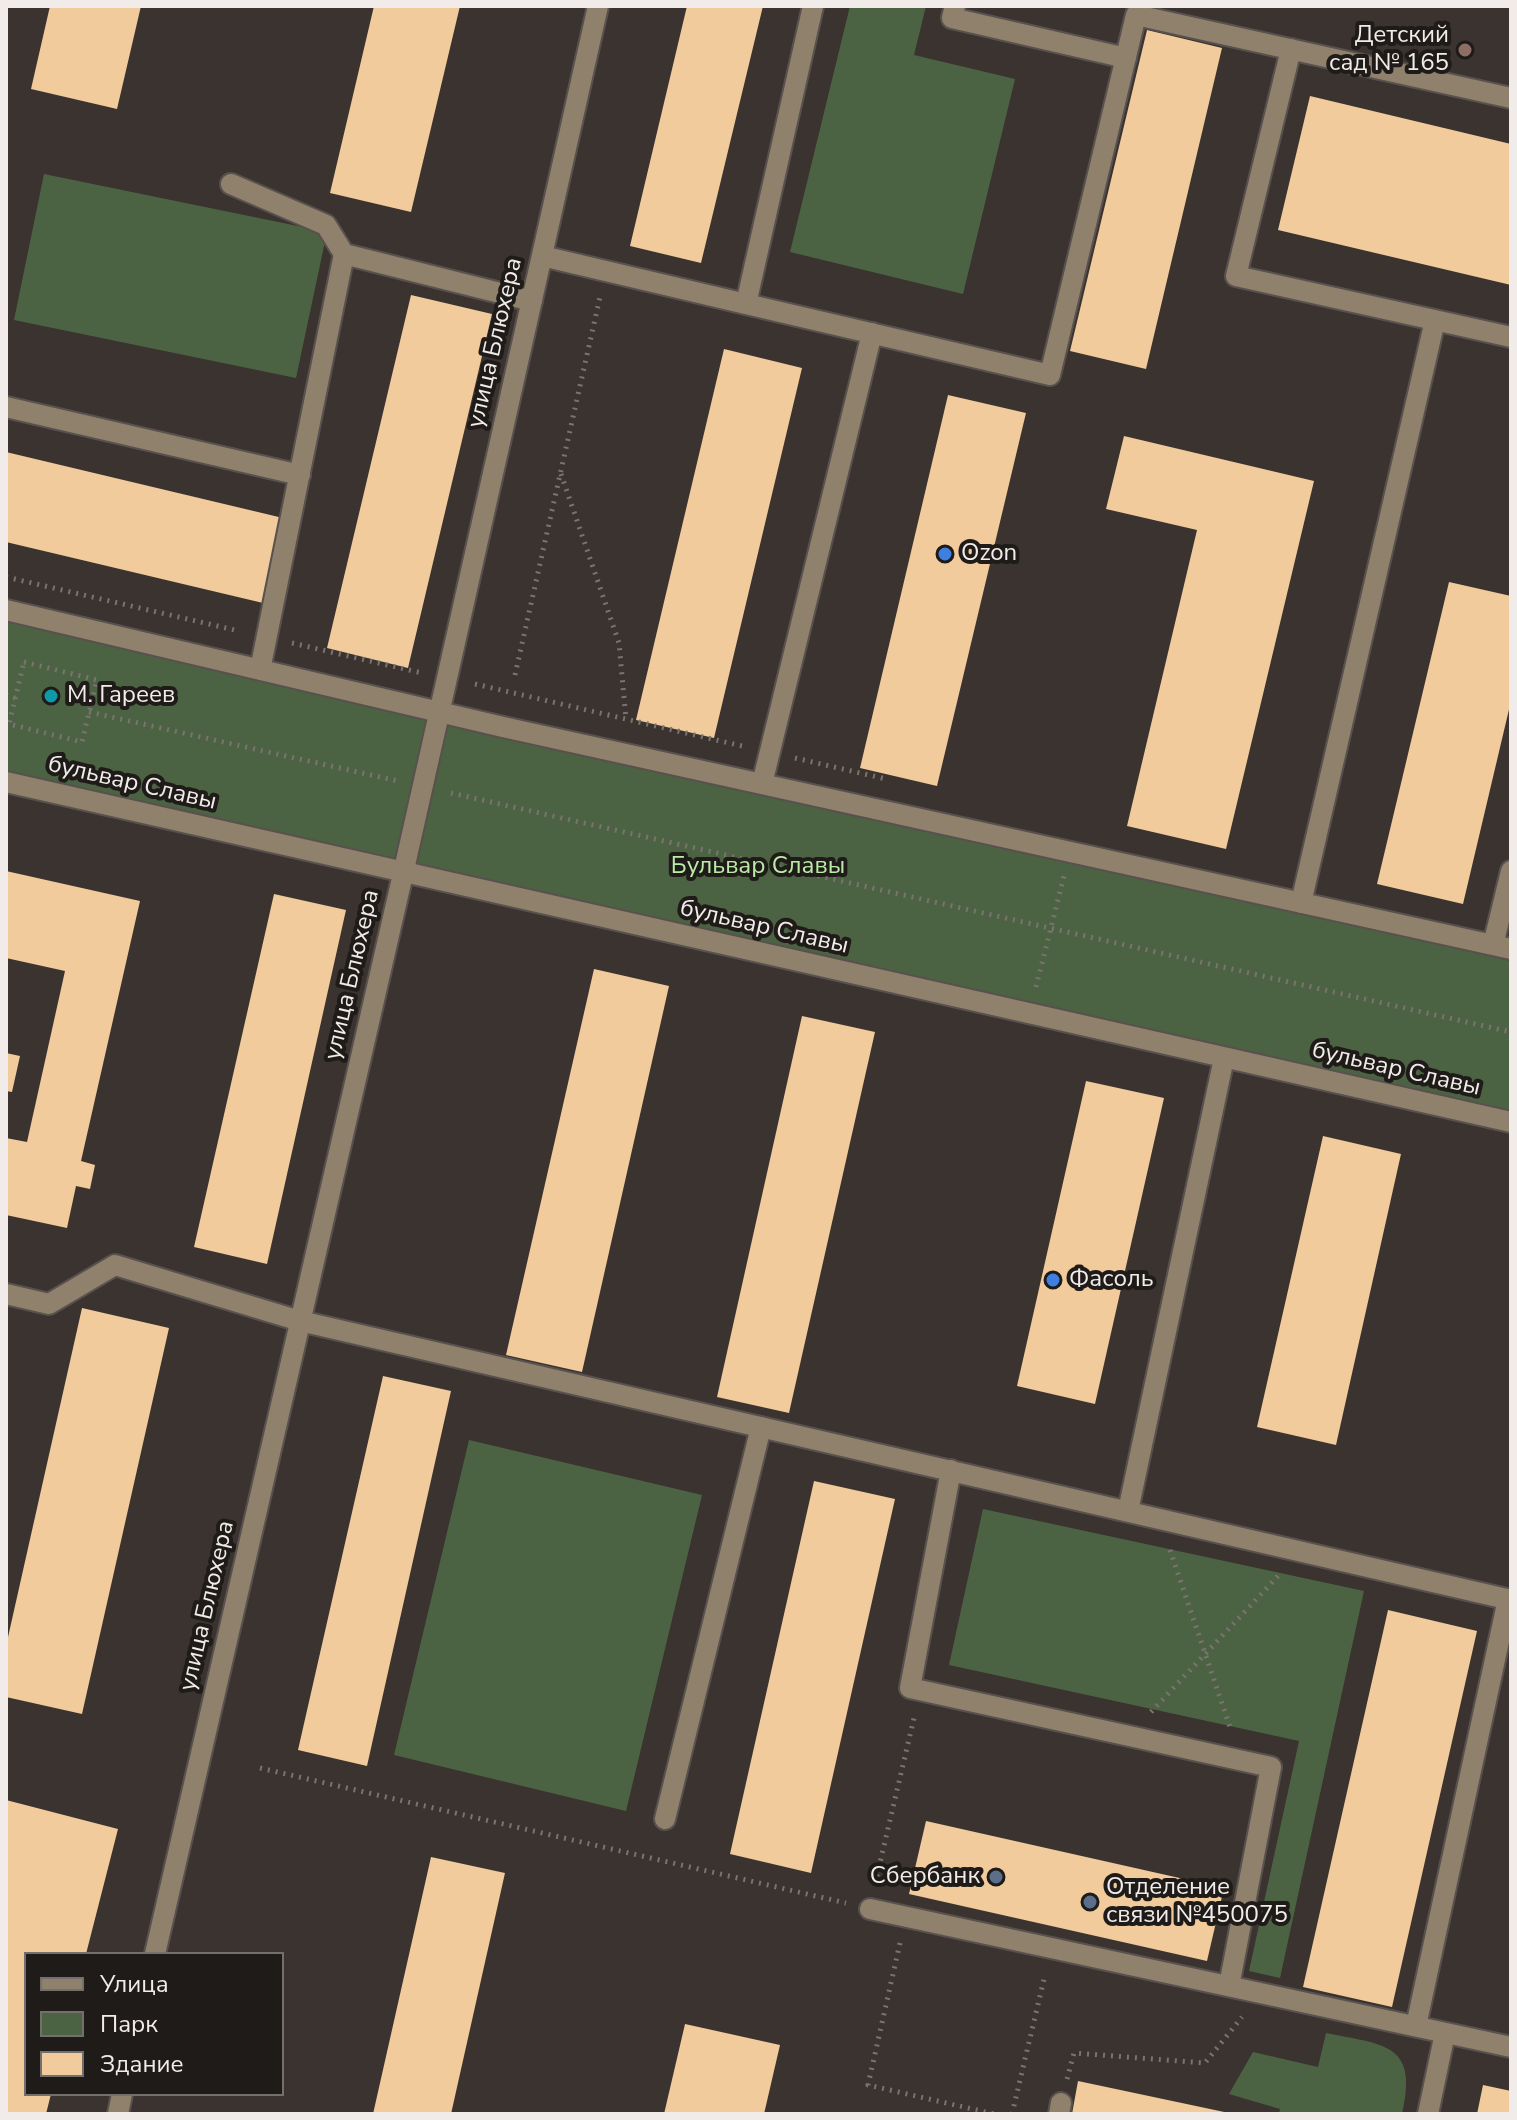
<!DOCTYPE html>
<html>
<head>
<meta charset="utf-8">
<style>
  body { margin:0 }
  #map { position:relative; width:1517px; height:2120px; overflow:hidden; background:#3b332f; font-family:"Nunito Sans",sans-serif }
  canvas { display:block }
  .frame { position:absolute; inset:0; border:8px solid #f1ece9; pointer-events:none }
  .legend { position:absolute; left:24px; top:1952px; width:260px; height:144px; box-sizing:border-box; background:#1f1b19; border:2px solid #736f6c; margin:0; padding:10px 14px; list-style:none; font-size:24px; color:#f1ece9 }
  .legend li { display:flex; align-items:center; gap:16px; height:40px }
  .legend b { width:40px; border:2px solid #736f6c }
</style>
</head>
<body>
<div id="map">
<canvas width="1517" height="2120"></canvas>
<div class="frame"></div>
<ul class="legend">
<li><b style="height:10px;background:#90816d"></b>Улица</li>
<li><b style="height:22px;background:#4c6343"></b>Парк</li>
<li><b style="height:22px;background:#f1cb9b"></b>Здание</li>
</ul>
</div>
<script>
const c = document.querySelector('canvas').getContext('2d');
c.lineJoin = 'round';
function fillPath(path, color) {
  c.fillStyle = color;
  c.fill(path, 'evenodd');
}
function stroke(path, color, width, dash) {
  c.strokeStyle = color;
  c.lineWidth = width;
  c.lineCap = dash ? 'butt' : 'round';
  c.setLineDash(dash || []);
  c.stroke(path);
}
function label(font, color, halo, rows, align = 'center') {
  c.font = font + ' "Nunito Sans",sans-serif';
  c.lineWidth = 8;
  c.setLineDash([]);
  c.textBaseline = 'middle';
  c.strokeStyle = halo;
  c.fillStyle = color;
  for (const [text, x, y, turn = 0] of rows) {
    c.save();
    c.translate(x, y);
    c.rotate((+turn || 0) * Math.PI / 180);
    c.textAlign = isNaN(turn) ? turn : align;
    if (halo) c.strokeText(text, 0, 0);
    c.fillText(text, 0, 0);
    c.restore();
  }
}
fillPath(new Path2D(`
  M850 6H926L914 55 1015 79 963 294 790 252Z
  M44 174 327 232 296 378 14 320Z
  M6 621 1511 961V1113L6 773Z
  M469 1440 702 1495 626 1811 394 1755Z
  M983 1509 1364 1591 1280 1978 1249 1971 1299 1741 949 1665Z
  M1326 2033C1383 2045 1419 2042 1402 2114H1279L1280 2109 1229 2094 1253 2052 1318 2067Z`), '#4c6343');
fillPath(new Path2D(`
  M50 6H141L117 109 31 89Z
  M374 6H460L411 212 330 193Z
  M687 6H763L701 263 630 246Z
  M1147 30 1222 48 1146 369 1070 351Z
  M1310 96 1511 144V285L1278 230Z
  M411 295 492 314 408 668 327 648Z
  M724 349 802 368 714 738 636 720Z
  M948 395 1026 413 937 786 860 768Z
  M1124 436 1314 481 1226 849 1127 826 1197 530 1106 509Z
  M6 452 283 518 263 603 6 542Z
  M1449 582 1511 596V701L1463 904 1377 884Z
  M6 871 140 901 81 1161 95 1165 90 1189 76 1186 67 1228 6 1215V1138L27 1142 65 971 6 958Z
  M274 894 346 910 267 1264 194 1247Z
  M594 969 669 986 582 1372 506 1355Z
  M802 1016 875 1032 789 1413 717 1397Z
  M6 1053 20 1056 12 1092 6 1091Z
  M1086 1081 1164 1098 1095 1404 1017 1386Z
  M1323 1136 1401 1154 1336 1445 1257 1427Z
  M82 1308 169 1328 82 1714 6 1697V1646Z
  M383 1376 451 1391 367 1766 298 1750Z
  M814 1481 895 1499 811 1873 730 1854Z
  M1388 1610 1477 1631 1392 2007 1303 1987Z
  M6 1800 118 1829 86 1954H26V2094H51L46 2114H6Z
  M926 1821 1224 1888 1207 1961 909 1894Z
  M431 1857 505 1873 451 2114H373Z
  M685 2024 780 2045 764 2114H664Z
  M1078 2081 1229 2113V2114H1072Z
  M1483 2085 1511 2091V2114H1477Z`), '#f1cb9b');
const minor = new Path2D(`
  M955 6 952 18 1126 58
  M1291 49 1236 276 1511 337
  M231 184 326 225 344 254 532 301
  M542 256 746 304 813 6
  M746 304 1050 375 1136 15 1511 98
  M6 407 300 475
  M6 610 503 727 1511 949
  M260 670 344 254
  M6 782 1511 1122
  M762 784 872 333
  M1301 903 1435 320
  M1493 945 1511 871
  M6 1294 49 1304 115 1265 300 1321 1511 1600
  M951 1470 910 1688 1271 1767 1229 1986
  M1128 1511 1224 1058
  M665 1819 761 1427
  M870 1909 1511 2047
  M155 1954 403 874 598 6
  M1416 2026 1508 1599
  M118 2114 122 2094
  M1059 2114 1061 2103
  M1428 2114 1445 2033`);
stroke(minor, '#58514d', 24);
stroke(new Path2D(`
  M561 474 619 643 626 719
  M6 577 239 631
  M292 643 422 673
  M24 662 97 680 82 742 9 724Z
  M515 675 600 297
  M475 684 742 746
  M6 695 15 698
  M89 712 398 781
  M795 758 886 779
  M451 793 1511 1032
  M1036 987 1064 876
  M1170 1550 1231 1730
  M1151 1712 1278 1576
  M260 1768 846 1903
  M875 1884 914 1718
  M900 1943 868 2085 994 2114
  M1067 2079 1074 2053 1205 2063 1242 2017
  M1012 2114 1045 1975`), '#7a7370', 5, [2, 6]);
stroke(minor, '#90816d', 20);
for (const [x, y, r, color] of [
  [1465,50,8,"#8d6e63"],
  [945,554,8,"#3f7fe0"],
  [51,696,8,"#0f9aa8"],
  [1053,1280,8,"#3f7fe0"],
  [996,1877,8,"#5c6f8a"],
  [1090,1902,8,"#5c6f8a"]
]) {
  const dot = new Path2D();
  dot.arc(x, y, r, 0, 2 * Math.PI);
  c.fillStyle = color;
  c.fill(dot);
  stroke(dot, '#1f1b19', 3);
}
label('24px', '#f1ece9', '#1f1b19', [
  ["Детский",1449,36,"right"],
  ["сад № 165",1449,64,"right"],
  ["Ozon",961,554],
  ["М. Гареев",67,696],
  ["Фасоль",1069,1280],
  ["Сбербанк",980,1877,"right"],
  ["Отделение",1106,1888],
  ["связи №450075",1106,1916]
], 'left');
label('24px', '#f1ece9', '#1f1b19', [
  ["улица Блюхера",496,343,-77],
  ["бульвар Славы",132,784,13],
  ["бульвар Славы",764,928,13],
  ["улица Блюхера",353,975,-77],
  ["бульвар Славы",1396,1070,13],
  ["улица Блюхера",208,1606,-77]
]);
label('24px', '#baeca7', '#1f1b19', [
  ["Бульвар Славы",758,867]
]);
</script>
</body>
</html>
